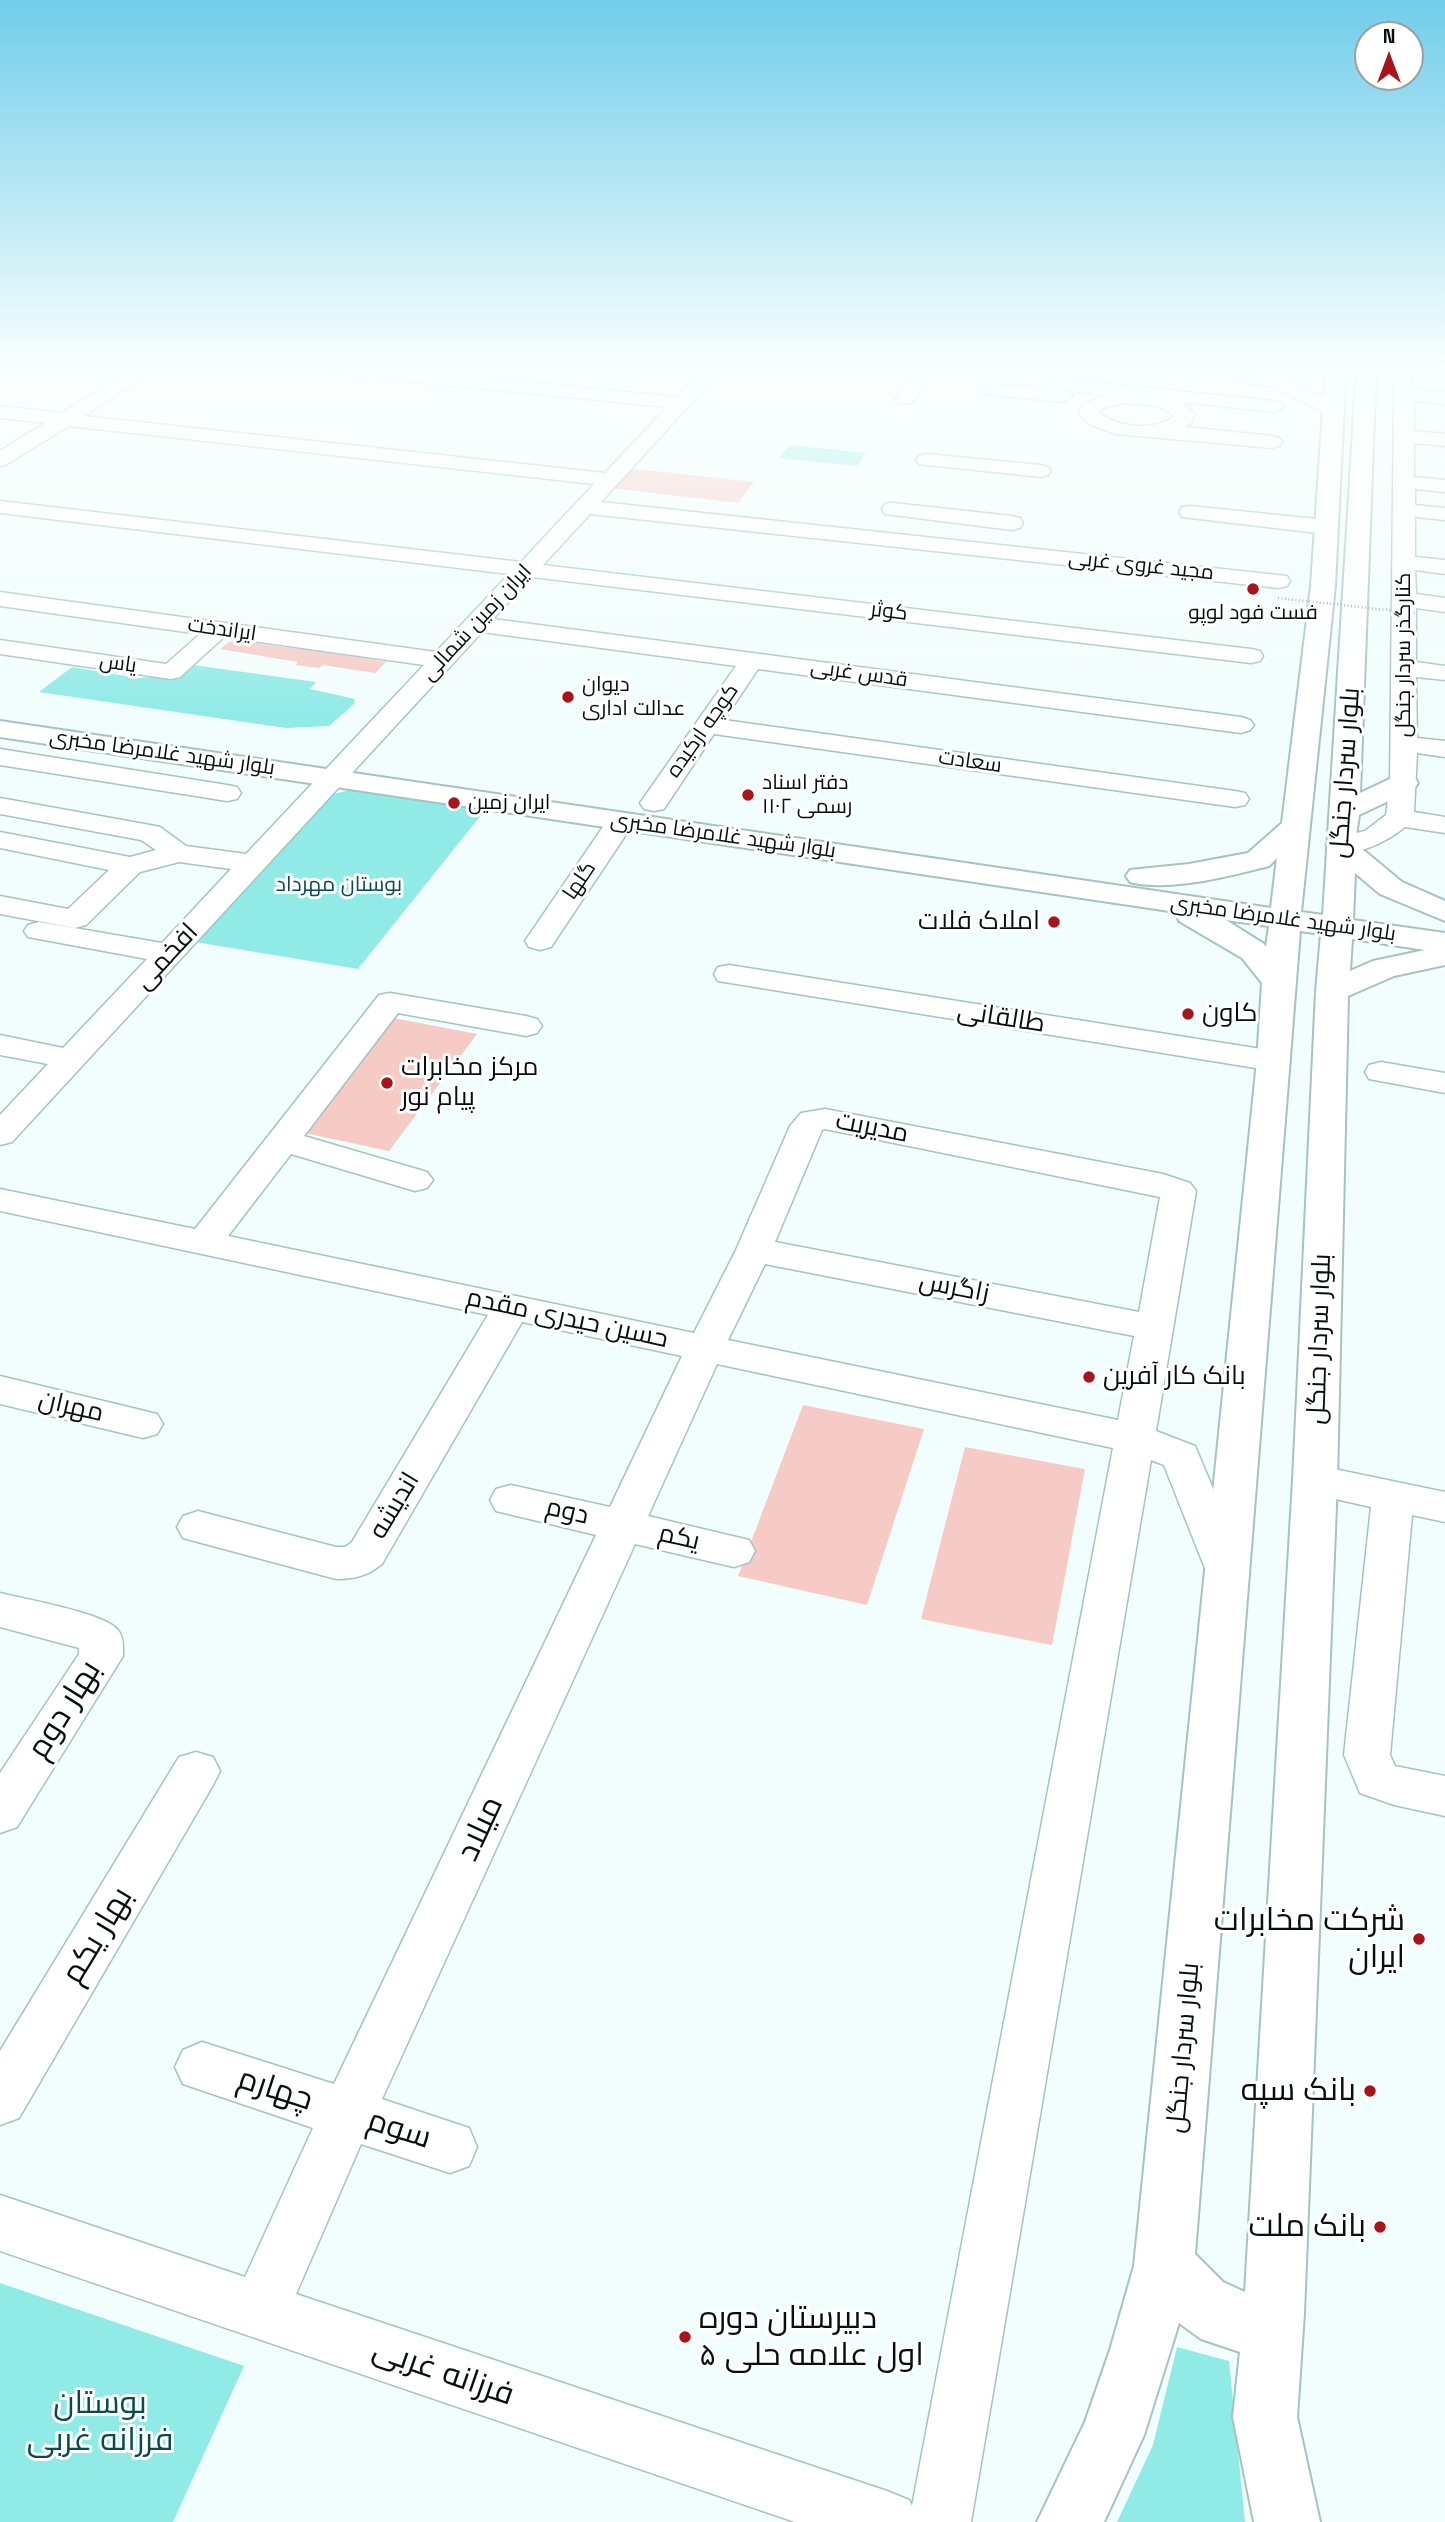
<!DOCTYPE html>
<html>
<head>
<meta charset="utf-8">
<style>
  body { margin:0 }
  #map { position:relative; width:1445px; height:2522px; overflow:hidden; background:#f2fefd; font-family:"Space Grotesk",sans-serif }
  canvas { display:block }
  .north { position:absolute; left:1354px; top:21px; width:70px; height:70px; box-sizing:border-box; background:#fff; border:2px solid #9b9f9f; border-radius:50%; rotate:0deg; font-size:19px; font-weight:700; line-height:28px; text-align:center; color:#050f0f }
  .north::after { content:''; display:block; margin:auto; width:24px; height:32px; background:#a8141a; clip-path:polygon(50% 0,100% 100%,50% 72%,0 100%) }
</style>
</head>
<body>
<div id="map">
<canvas width="1445" height="2522"></canvas>
<div class="north">N</div>
</div>
<script>
const c = document.querySelector('canvas').getContext('2d');
c.lineJoin = 'round';
function fillPath(path, color) {
  c.fillStyle = color;
  c.fill(path, 'evenodd');
}
function stroke(path, color, width, dash) {
  c.strokeStyle = color;
  c.lineWidth = width;
  c.lineCap = dash ? 'butt' : 'round';
  c.setLineDash(dash || []);
  c.stroke(path);
}
function label(font, color, halo, rows, align = 'center') {
  c.font = font + ' "Space Grotesk",Cairo,sans-serif';
  c.lineWidth = 6;
  c.setLineDash([]);
  c.textBaseline = 'middle';
  c.strokeStyle = halo;
  c.fillStyle = color;
  for (const [text, x, y, turn = 0] of rows) {
    c.save();
    c.translate(x, y);
    c.rotate((+turn || 0) * Math.PI / 180);
    c.textAlign = isNaN(turn) ? turn : align;
    if (halo) c.strokeText(text, 0, 0);
    c.fillText(text, 0, 0);
    c.restore();
  }
}
fillPath(new Path2D(`
  M790 445 866 453 857 466 779 458Z
  M193 665 316 682 310 689 355 699 354 704 329 726 286 728 39 692 72 667 138 678 179 675Z
  M349 790 485 810 358 969 195 942 330 795Z
  M0 2283 244 2366 173 2522H0Z
  M1177 2347 1229 2361 1245 2522H1117L1153 2445Z`), '#90eae6');
fillPath(new Path2D(`
  M628 468 754 482 738 503 610 488Z
  M244 639 264 641 261 644 299 649 302 647 386 662 375 673 323 665 319 668 295 665 298 662 220 649 229 642Z
  M388 1017 477 1034 389 1151 295 1131Z
  M803 1405 924 1429 867 1605 738 1576Z
  M965 1447 1085 1469 1052 1645 921 1619Z`), '#f6cac5');
const minor = new Path2D(`
  M0 366H11L0 373Z
  M138 366H159L84 416 605 473 667 407 315 372 306 366H367L677 397 706 366H725L601 502 1287 576 1290 581 1287 586 1279 588 590 514 543 565 1251 649 1260 651 1263 656 1260 661 1251 663 532 577 493 619 1241 717 1250 720 1254 725 1250 730 1241 733 758 669 724 720 1235 791 1245 793 1249 799 1245 805 1235 807 714 734 664 809 654 811 644 809 640 803 736 666 482 632 12 1142 0 1145V1115L48 1064 0 1055V1035L63 1048 147 959 28 937 24 931 28 925 39 922 162 943 231 869 179 862 140 872 86 925 75 928 0 914V896L68 909 109 870 0 848V832L130 857 156 850 141 840 0 814V798L150 825 160 827 186 846 246 854 424 665 224 637 180 677 171 679 0 654V640L166 664 200 634 0 606V592L436 652 509 574 0 513V501L521 562 594 484 69 426 7 464 0 466V451L45 423 0 418V406L62 413Z
  M921 366H939L912 403H898L895 399Z
  M1391 366H1409L1413 389 1445 392V404L1414 401V431L1445 434V446L1414 443V477L1445 480V492L1415 489V505L1445 508V520L1415 517V557L1445 560V574L1415 570 1416 594 1445 598V612L1416 608V662L1445 666V680L1416 677 1417 738 1445 741V757L1417 753 1414 812 1445 817V833L1405 827C1385 843 1356 857 1330 851L1326 845 1330 839 1365 831 1386 815 1390 783 1394 394Z
  M1245 372 1282 377 1340 405 1343 409 1340 413H1326L1271 386 1238 382 1236 378Z
  M1038 376 1281 402 1284 406 1281 410 1274 412 1181 402 1195 414 1191 423 1185 427 1272 436 1279 438 1282 442 1279 446 1272 448 1115 434 1091 425 1079 414 1082 404 1107 395 1031 386 1029 382ZM1125 403 1157 406 1175 416C1153 431 1119 429 1099 412L1102 408Z
  M990 384 1063 390 1073 396 1063 402 983 394 981 390Z
  M926 454 1041 465 1048 467 1051 471 1048 475 1041 477 919 464 916 460 919 456Z
  M893 503 1012 516 1020 518 1023 523 1020 528 1012 530 885 514 882 509 885 504Z
  M1190 506 1326 520 1334 522 1337 527 1334 532 1326 534 1182 517 1179 512 1182 507Z
  M0 749 227 785 237 787 241 793 237 799 227 801 0 765Z
  M621 813 631 815 635 821 551 947 540 950 529 947 525 941 611 815Z
  M729 965 1274 1051 1286 1054 1290 1061 1286 1068 1274 1071 718 981 714 974 718 967Z
  M390 993 526 1016 537 1019 542 1026 537 1033 526 1036 398 1013 304 1136 427 1172 433 1180 427 1188 415 1191 291 1154 228 1236 694 1333 736 1250 790 1126 801 1113 825 1109 1163 1174 1190 1183 1196 1191 1156 1431 1195 1446 1249 1574 1242 1586 1227 1590 1212 1586 1164 1465 1151 1460 971 2522H795L0 2251V2195L245 2277 313 2128 183 2084 175 2067 183 2050 202 2042 334 2084 596 1535 496 1511 490 1500 496 1489 511 1485 610 1507 682 1356 522 1322 382 1564C367 1576 355 1579 336 1579L183 1538 177 1527 183 1516 198 1511 336 1547H345L352 1542 488 1315 0 1211V1189L195 1229 379 995ZM825 1129 1160 1197 1139 1312 775 1242 822 1130ZM765 1264 1134 1336 1118 1420 728 1340ZM717 1364 1113 1448 912 2506 909 2500 887 2491 296 2294 361 2144 450 2173 469 2166 477 2147 469 2128 382 2099 635 1544 734 1567 749 1562 755 1551 749 1540 648 1516Z
  M1381 1062 1445 1073V1093L1369 1079 1365 1072 1369 1065Z
  M0 1376 157 1414 163 1424 157 1434 143 1438 0 1404Z
  M1315 1465 1445 1492V1522L1412 1515 1390 1755 1395 1766 1445 1776V1816L1394 1805 1360 1793 1344 1755 1371 1507 1300 1491 1294 1480 1300 1469Z
  M0 1593C24 1599 105 1613 118 1630 124 1638 123 1646 123 1656L17 1827 0 1833V1773L79 1654V1648L0 1627Z
  M196 1752 213 1757 220 1771 213 1785 19 2118 0 2125V2051L179 1757Z`);
const major = new Path2D(`
  M1326 366H1346L1335 586 1301 912 1323 915 1357 366H1376L1360 793 1394 777 1404 775 1414 777 1418 783 1414 789 1359 815 1355 843 1402 882 1445 901V921L1380 894 1355 873 1353 920 1445 933V965L1394 976 1348 996 1337 1480 1304 2313 1297 2417 1320 2522H1254L1233 2417 1240 2352 1201 2339 1179 2323 1144 2435 1104 2522H1037L1085 2422 1110 2350 1134 2266 1257 1061 1262 983 1242 958 1179 921 1176 912 0 737V721L1271 908 1277 858 1269 866C1230 876 1169 892 1130 882L1126 876 1130 870 1189 864 1248 853 1282 823 1311 586ZM1226 920 1269 926 1266 947 1264 944ZM1300 931 1321 934 1316 991 1293 1480 1245 2292 1223 2282 1195 2254ZM1352 939 1425 950 1373 961 1350 971Z`);
stroke(minor, '#a5c3c1', 3);
stroke(major, '#a5c3c1', 4);
fillPath(minor, '#fff');
fillPath(major, '#fff');
stroke(new Path2D(`
  M1278 598 1415 613`), '#919c9b', 2.5, [1, 2.5]);
const sky = c.createLinearGradient(0, 0, 0, 719);
sky.addColorStop(0, '#71cdea');
sky.addColorStop(0.51, '#f9fffe');
sky.addColorStop(1, '#f9fffe00');
c.fillStyle = sky;
c.fillRect(0, 0, 1445, 719);
for (const [x, y, r, color] of [
  [1253,589,7,"#a8141a"],
  [568,697,7,"#a8141a"],
  [748,795,7,"#a8141a"],
  [454,803,7,"#a8141a"],
  [1054,922,7,"#a8141a"],
  [1188,1014,7,"#a8141a"],
  [387,1083,7,"#a8141a"],
  [1089,1377,7,"#a8141a"],
  [1419,1939,7,"#a8141a"],
  [1370,2091,7,"#a8141a"],
  [1380,2227,7,"#a8141a"],
  [685,2337,7,"#a8141a"]
]) {
  const dot = new Path2D();
  dot.arc(x, y, r, 0, 2 * Math.PI);
  c.fillStyle = color;
  c.fill(dot);
  stroke(dot, '#fff', 2.5);
}
label('21px', '#050f0f', '#fff', [
  ["مجید غروی غربی",1141,566,6],
  ["کوثر",889,612,7],
  ["ایران زمین شمالی",477,623,-47],
  ["ایراندخت",222,630,8],
  ["کنارگذر سردار جنگل",1404,655,-90],
  ["یاس",118,664,8],
  ["قدس غربی",859,674,8],
  ["کوچه ارکیده",703,731,-55],
  ["بلوار شهید غلامرضا مخبری",162,753,8],
  ["سعادت",970,762,8],
  ["بلوار شهید غلامرضا مخبری",723,836,8],
  ["گلها",580,881,-56],
  ["بلوار شهید غلامرضا مخبری",1283,919,8]
]);
label('21px', '#050f0f', '#fff', [
  ["فست فود لوپو",1253,613,"center"],
  ["دیوان",582,685],
  ["عدالت اداری",582,709],
  ["دفتر اسناد",762,783],
  ["رسمی ۱۱۰۲",762,807],
  ["ایران زمین",468,803]
], 'left');
label('21px', '#064c4a', '#fff', [
  ["بوستان مهرداد",339,885]
]);
label('26px', '#050f0f', '#fff', [
  ["بلوار سردار جنگل",1346,773,-86],
  ["افخمی",167,957,-47],
  ["طالقانی",1001,1018,9],
  ["مدیریت",872,1128,11],
  ["زاگرس",954,1288,11],
  ["حسین حیدری مقدم",567,1319,12],
  ["بلوار سردار جنگل",1320,1339,-88],
  ["مهران",71,1407,13],
  ["اندیشه",395,1506,-59],
  ["دوم",567,1512,13],
  ["یکم",679,1538,13],
  ["بلوار سردار جنگل",1184,2048,-85]
]);
label('26px', '#050f0f', '#fff', [
  ["املاک فلات",1040,922,"right"],
  ["کاون",1202,1014],
  ["مرکز مخابرات",401,1068],
  ["پیام نور",401,1098],
  ["بانک کار آفرین",1103,1377]
], 'left');
label('32px', '#050f0f', '#fff', [
  ["بهار دوم",65,1710,-58],
  ["میلاد",481,1829,-65],
  ["بهار یکم",98,1936,-59],
  ["چهارم",275,2090,18],
  ["سوم",399,2130,18],
  ["فرزانه غربی",443,2373,19]
]);
label('32px', '#050f0f', '#fff', [
  ["شرکت مخابرات",1405,1921],
  ["ایران",1405,1958],
  ["بانک سپه",1356,2091],
  ["بانک ملت",1366,2227],
  ["دبیرستان دوره",699,2319,"left"],
  ["اول علامه حلی ۵",699,2356,"left"]
], 'right');
label('32px', '#064c4a', '#fff', [
  ["بوستان",100,2404],
  ["فرزانه غربی",100,2441]
]);
</script>
</body>
</html>
